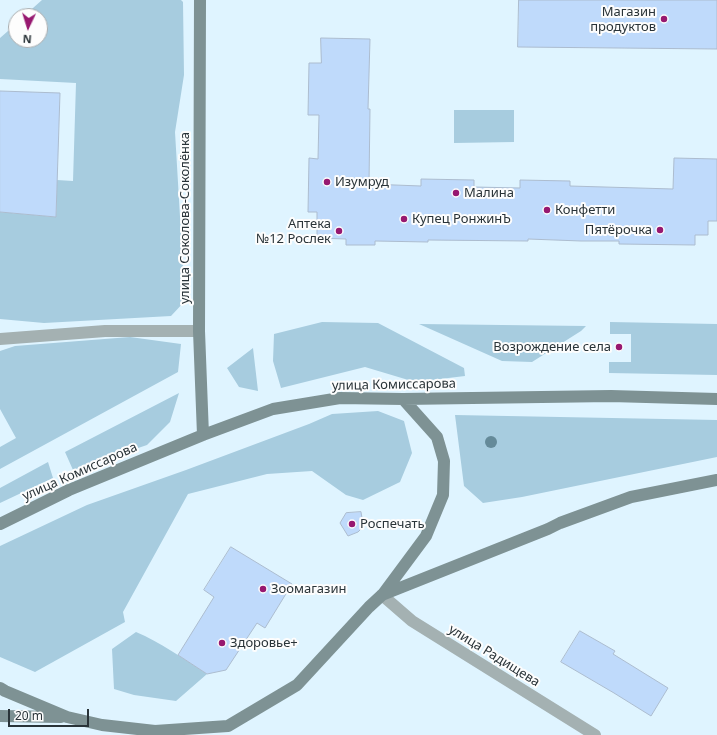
<!DOCTYPE html>
<html>
<head>
<meta charset="utf-8">
<style>
  body { margin:0 }
  #map { position:relative; width:717px; height:735px; overflow:hidden; background:#dff4ff; font-family:"Noto Sans",sans-serif }
  canvas { display:block }
  .north { position:absolute; left:8px; top:8px; width:40px; height:40px; box-sizing:border-box; background:#fdfdfd; border:1px solid #a8acae; border-radius:50%; rotate:184deg; font-size:11px; font-weight:700; line-height:16px; text-align:center; color:#293338 }
  .north::after { content:''; display:block; margin:auto; width:14px; height:18px; background:#971870; clip-path:polygon(50% 0,100% 100%,50% 72%,0 100%) }
  .scale { position:absolute; left:8px; top:709px; width:81px; height:18px; box-sizing:border-box; border:2px solid #293338; border-top:0; padding-left:5px; font-size:12px; line-height:14px; white-space:nowrap; color:#293338; -webkit-text-stroke:3px #fdfdfd; paint-order:stroke }
</style>
</head>
<body>
<div id="map">
<canvas width="717" height="735"></canvas>
<div class="north">N</div>
<div class="scale">20 m</div>
</div>
<script>
const c = document.querySelector('canvas').getContext('2d');
c.lineJoin = 'round';
function fillPath(path, color) {
  c.fillStyle = color;
  c.fill(path, 'evenodd');
}
function stroke(path, color, width, dash) {
  c.strokeStyle = color;
  c.lineWidth = width;
  c.lineCap = dash ? 'butt' : 'round';
  c.setLineDash(dash || []);
  c.stroke(path);
}
function label(font, color, halo, rows, align = 'center') {
  c.font = font + ' "Noto Sans",sans-serif';
  c.lineWidth = 4;
  c.setLineDash([]);
  c.textBaseline = 'middle';
  c.strokeStyle = halo;
  c.fillStyle = color;
  for (const [text, x, y, turn = 0] of rows) {
    c.save();
    c.translate(x, y);
    c.rotate((+turn || 0) * Math.PI / 180);
    c.textAlign = isNaN(turn) ? turn : align;
    if (halo) c.strokeText(text, 0, 0);
    c.fillText(text, 0, 0);
    c.restore();
  }
}
fillPath(new Path2D(`
  M42 0H181L183 2 184 75 175 132 185 301 171 316 44 323 0 319V212L56 217 57 180 73 181 76 83 0 79V38L16 24V40H40V16H24Z
  M454 110H514V142L454 143Z
  M322 322 378 323 464 368 465 376 415 382 365 367 281 388 273 361 274 334Z
  M610 322 717 324V375L609 373V362H631V334H610Z
  M419 324 586 326 581 331 532 362 502 361Z
  M130 337 181 344 178 372 0 469V447L16 438 0 409V351L15 346Z
  M253 348 258 391 239 387 227 368Z
  M179 393 170 422 147 445 73 470 65 452Z
  M378 411 404 421 412 453 400 482 363 500 346 495 312 471 267 474 188 494 123 612 125 622 35 672 0 657V546L87 505 186 470 309 424 332 414Z
  M455 415 717 420V457L522 497 483 503 464 486Z
  M48 462 53 478 0 503V488Z
  M136 632C160 642 184 659 207 674L176 701 134 695 114 689 112 649Z`), '#a7ccdf');
const building = new Path2D(`
  M519 0H717V49L518 47Z
  M321 38 370 39 368 109H370L369 184 421 186V179L474 180V187L520 188V180L570 181V186L673 189 674 158 717 159V221H708V235H695V245L619 244V241H581L528 239V241L428 240V242L375 241V245H346V239L317 238V212H308L309 158 318 159 319 115H308L309 63H321Z
  M0 91 60 93 56 217 0 212Z
  M361 512 363 524 361 529 358 532 348 536 340 523 346 513Z
  M231 547 292 584 265 628 257 623 226 670 207 674 178 655 214 597 204 590Z
  M580 631 615 651 613 654 668 688 651 716 614 693 561 662Z`);
fillPath(building, '#bfdafb');
stroke(building, '#acbccf', 1);
stroke(new Path2D(`
  M0 339 105 331H199`), '#a4b1b2', 12);
stroke(new Path2D(`
  M382 595 412 621 595 735`), '#a4b1b2', 12);
stroke(new Path2D(`
  M200 0 199 331 203 435
  M0 524 69 490 203 435 273 409 340 398 403 399 611 396 717 399
  M383 594 426 536 443 495 444 461 437 437 403 399
  M0 688 5 691 67 717 102 725 155 731 228 726 297 685 369 607 382 595 548 529 560 523 631 497 717 480
  M0 716 61 717`), '#7e9294', 12);
c.fillStyle = '#658a99';
for (const [x, y] of [
  [491,442]
]) {
  c.beginPath();
  c.arc(x, y, 6, 0, 2 * Math.PI);
  c.fill();
}
for (const [x, y, r, color] of [
  [664,19,4,"#971870"],
  [327,182,4,"#971870"],
  [456,193,4,"#971870"],
  [547,210,4,"#971870"],
  [404,219,4,"#971870"],
  [660,230,4,"#971870"],
  [339,231,4,"#971870"],
  [619,347,4,"#971870"],
  [352,524,4,"#971870"],
  [263,589,4,"#971870"],
  [222,643,4,"#971870"]
]) {
  const dot = new Path2D();
  dot.arc(x, y, r, 0, 2 * Math.PI);
  c.fillStyle = color;
  c.fill(dot);
  stroke(dot, '#fdfdfd', 1.5);
}
label('13px', '#293338', '#fdfdfd', [
  ["Магазин",656,12,"right"],
  ["продуктов",656,27,"right"],
  ["Изумруд",335,182],
  ["Малина",464,193],
  ["Конфетти",555,210],
  ["Купец РонжинЪ",412,219],
  ["Аптека",331,224,"right"],
  ["№12 Рослек",331,239,"right"],
  ["Пятёрочка",652,230,"right"],
  ["Возрождение села",611,347,"right"],
  ["Роспечать",360,524],
  ["Зоомагазин",271,589],
  ["Здоровье+",230,643]
], 'left');
label('13px', '#293338', '#fdfdfd', [
  ["улица Соколова-Соколёнка",185,218,-90],
  ["улица Комиссарова",394,385,-1],
  ["улица Комиссарова",80,472,-24],
  ["улица Радищева",494,656,32]
]);
</script>
</body>
</html>
